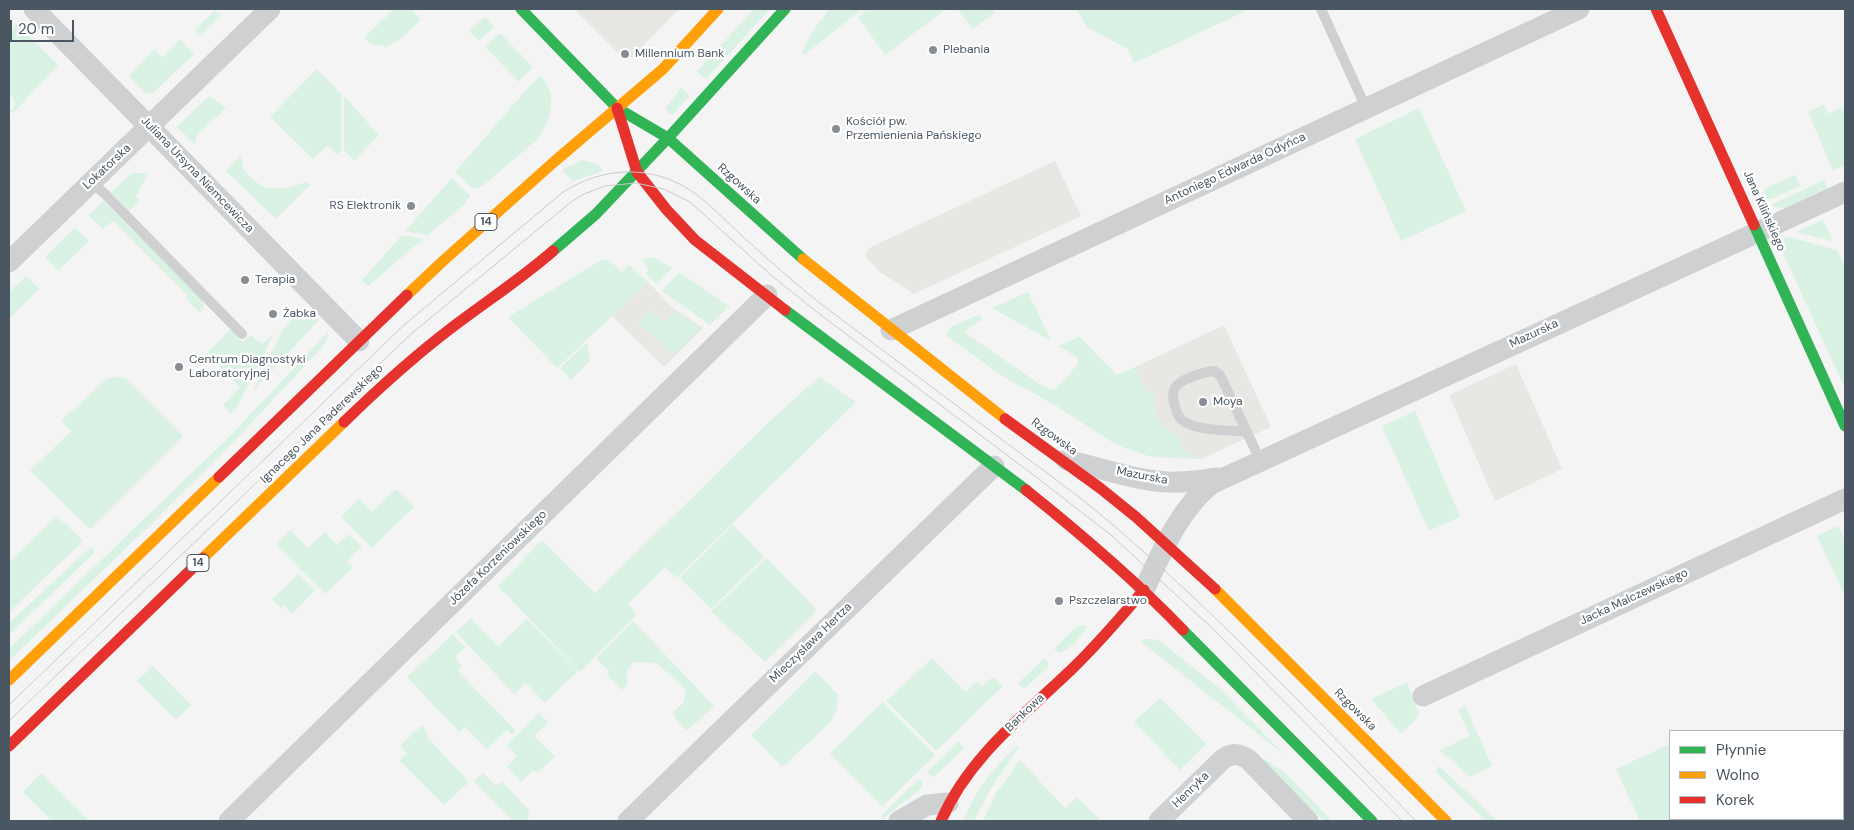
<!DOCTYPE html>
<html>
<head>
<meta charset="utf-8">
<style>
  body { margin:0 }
  #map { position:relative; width:1854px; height:830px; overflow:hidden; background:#f4f4f4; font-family:"DM Sans",sans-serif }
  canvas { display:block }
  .frame { position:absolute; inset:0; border:10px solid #4a5661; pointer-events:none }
  .legend { position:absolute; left:1669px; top:730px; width:175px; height:90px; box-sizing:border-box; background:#fff; border:1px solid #b7bbc0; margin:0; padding:6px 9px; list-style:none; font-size:15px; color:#4a5661 }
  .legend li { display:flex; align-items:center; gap:10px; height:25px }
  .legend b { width:25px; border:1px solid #b7bbc0 }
  .scale { position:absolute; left:10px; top:20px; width:64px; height:22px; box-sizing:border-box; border:2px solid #4a5661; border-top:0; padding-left:6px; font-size:15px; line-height:18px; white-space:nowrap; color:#4a5661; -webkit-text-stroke:4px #fff; paint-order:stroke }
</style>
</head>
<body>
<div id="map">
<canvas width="1854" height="830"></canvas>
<div class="frame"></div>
<ul class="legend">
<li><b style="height:6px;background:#30b455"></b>Płynnie</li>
<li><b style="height:6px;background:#ff9f0a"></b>Wolno</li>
<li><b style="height:6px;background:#e5322d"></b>Korek</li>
</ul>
<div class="scale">20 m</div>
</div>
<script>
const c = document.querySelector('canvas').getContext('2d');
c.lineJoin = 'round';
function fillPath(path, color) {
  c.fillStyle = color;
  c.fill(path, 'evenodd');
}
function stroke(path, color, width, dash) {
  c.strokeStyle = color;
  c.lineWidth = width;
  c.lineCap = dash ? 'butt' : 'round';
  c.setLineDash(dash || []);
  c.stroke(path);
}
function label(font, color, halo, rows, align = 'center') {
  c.font = font + ' "DM Sans",sans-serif';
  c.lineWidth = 4.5;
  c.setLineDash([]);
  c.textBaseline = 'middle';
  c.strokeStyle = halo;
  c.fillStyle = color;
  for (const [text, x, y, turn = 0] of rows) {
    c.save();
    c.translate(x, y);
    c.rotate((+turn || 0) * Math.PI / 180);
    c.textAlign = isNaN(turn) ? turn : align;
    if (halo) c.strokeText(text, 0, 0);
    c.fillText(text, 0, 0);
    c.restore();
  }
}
fillPath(new Path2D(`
  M574 9H679L632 57 619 54Z
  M1055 161 1081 216 914 294 880 272 865 256 869 248Z
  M648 282 673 308 703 328 664 367 612 316Z
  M1224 325 1271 427 1201 459 1170 458 1149 456 1117 445 1055 405Z
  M1516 364 1562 469 1495 501 1449 395Z`), '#e8e7e3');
fillPath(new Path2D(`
  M394 9H411L421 19 405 36 387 47 370 43 364 38Z
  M754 9H770L706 79 697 71Z
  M830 9H862L804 55 802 52 814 29Z
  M868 9H946L885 55 858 17Z
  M957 9H991L994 13 973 29Z
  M1076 9H1242L1244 12 1134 63 1128 49 1088 28Z
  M215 10 221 16 201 36 195 30Z
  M485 17 494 27 479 41 469 31Z
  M17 24 58 65 13 113 10 111 15 106 14 100 9 92V33Z
  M500 33 533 67 519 82 485 47Z
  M180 39 194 54 153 93 146 94 129 76 154 49 162 57Z
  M317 69 341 94V150L337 155 327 146 313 159 270 117Z
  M540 76C560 93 550 120 538 139L481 187 472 188 455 172 527 89Z
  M681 87 690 96 672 115 669 114 666 108Z
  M209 96 226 108 196 136V145L177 127Z
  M344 96 379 135 354 161 344 150Z
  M1824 105 1828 114 1842 107 1845 114V165L1833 171 1808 112Z
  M1419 108 1466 211 1401 241 1355 139Z
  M240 156C243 161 242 163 243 168 244 171 248 175 251 177 267 195 287 188 307 182L310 185 276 219 226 171Z
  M582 160 597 164 603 171 573 181 562 170Z
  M132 173H149L136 196 140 201 129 211 111 192Z
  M1795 175 1800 186 1771 199 1766 198 1764 189Z
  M452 178 470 195 465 204 428 235 405 231Z
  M1824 180 1828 188 1785 208 1774 207 1773 204Z
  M104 201 203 300 204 306 200 313 185 298 187 295 113 221 103 229 88 215Z
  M1823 220 1833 241 1796 232Z
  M75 227 89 241 58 271 45 257Z
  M402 235 423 239 368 286 362 280Z
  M1785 236 1837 250 1845 266V389L1784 255 1783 243Z
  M653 257 672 268 657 284 646 274 648 269 642 260Z
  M603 259 609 260 622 272 629 265 648 282 557 368 508 317Z
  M679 272 729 306 710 325 662 291Z
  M26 276 39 289 9 319V292Z
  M1028 292 1051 341 992 308Z
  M306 307 318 321 253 391 283 329Z
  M651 310 663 323 676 312 701 328 674 355 638 323Z
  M980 314 981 320 964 332 1044 387 1055 390 1078 364 1077 357 1058 346 1080 337 1117 375 1135 367 1147 391 1154 393C1153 417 1156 423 1178 435 1185 450 1184 453 1201 459L1149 456 1117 445 1055 405 1004 377 948 337 947 333 951 327Z
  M230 329 243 342 251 335 262 344 274 334 236 409 230 414 223 405 240 387 207 353Z
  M328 332V337L324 345 242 433 149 526 9 661V649L229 437Z
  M587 342 590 361 571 380 560 368Z
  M117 377 125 378 183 436 90 529 30 471 71 431 61 421 102 383 109 378Z
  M819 377 856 402 677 578 665 567 628 604 637 614 580 672 498 586 542 540 595 593 772 419Z
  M1415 411 1460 517 1429 531 1382 426Z
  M396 489 414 507 372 548 341 517 359 499 372 512Z
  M57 516 83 541 9 612V562Z
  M733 525 764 557 711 609 680 578Z
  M1838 526 1845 542V596L1817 536Z
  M290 530 308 548 325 532 337 545 349 534 362 547 347 561 353 567 325 594 276 545Z
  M91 547 95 552 9 635V623Z
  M767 558 817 610 765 662 711 611Z
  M298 574 315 590 292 614 284 606 281 608 272 599Z
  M471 618 498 646 527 619 578 671 545 703 526 683 514 694 456 632Z
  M633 621 714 706 687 731 675 718 673 712 683 703 686 690 657 663 634 662 627 670V685L622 690 607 675 609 671 596 659Z
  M1077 626H1087C1082 636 1070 650 1059 653L1054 649Z
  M453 634 465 648 455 657 462 666 457 670 516 731 512 735 507 730 487 749 465 727 459 732 407 677Z
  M1146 639H1154L1161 642 1218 687 1285 755 1140 641Z
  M932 658 966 692 978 681 982 686 993 677 1003 686 936 751 886 701Z
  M1045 658 1048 662V667L1024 689 1018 683Z
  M153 666 191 705 176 720 137 681Z
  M815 671 837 694V709L829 724 782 767 751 735Z
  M1407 682 1419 715 1404 732 1400 733 1371 699Z
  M1160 698 1206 744 1180 770 1134 722Z
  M883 702 935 755 882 807 830 753Z
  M1465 706 1492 766 1470 777 1440 750 1470 736 1459 712 1458 709Z
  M539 713 548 722 534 736 555 757 538 772 533 771 521 782 507 767 517 756 507 745Z
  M423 724 428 738 469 782 444 805 400 761 407 753 400 746Z
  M958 741 964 748 935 776 931 777 927 772Z
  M1670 744V819H1717L1718 821H1640L1616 769Z
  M1017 746 1019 747 990 790 974 821H963C975 792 993 767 1017 746Z
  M1265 759 1285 773 1332 821H1324L1262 761Z
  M1020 760 1065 808 1077 797 1101 821H983L996 793Z
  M1439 766 1498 821H1486L1435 771Z
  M41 773 90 821H52L23 792Z
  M483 773 496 786 502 781 525 806 529 810 528 821H513L474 781Z
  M919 779 922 782V788L881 820 882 815Z`), '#d9f2e3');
stroke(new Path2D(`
  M1321 9 1366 108
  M91 182 105 194 242 334
  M1247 432C1229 430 1200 431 1185 422 1180 420 1176 412 1175 406 1173 401 1172 392 1175 388 1180 379 1204 372 1214 371L1220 375 1260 460`), '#ced0d2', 10);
stroke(new Path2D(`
  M34 9 359 341
  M9 262 270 9
  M891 330 1579 9
  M1066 460C1097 467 1137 481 1168 482 1184 483 1201 480 1218 478
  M1144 590C1162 552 1178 511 1211 484L1845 192
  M1423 696 1845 499
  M229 821 767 295
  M628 821 994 466
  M899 821 927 805 948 803
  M1159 821 1223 759C1233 753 1239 753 1249 760L1308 821`), '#ced0d2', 21);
stroke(new Path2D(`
  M521 9 617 108 668 138 803 259
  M1754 225 1845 426
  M553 251 596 214 668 138 785 9
  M785 310 1026 490
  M1183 630 1372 821`), '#30b455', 11);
stroke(new Path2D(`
  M803 259 1005 419
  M407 295 443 261 555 161 663 69 718 9
  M203 558 344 422
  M1215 589 1446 821
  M9 680 219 477`), '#ff9f0a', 11);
stroke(new Path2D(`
  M1656 9 1754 225
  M617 108 637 172 666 209 695 240 785 310
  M1005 419 1100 488 1136 517 1215 589
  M344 422C378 389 412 358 450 329 484 303 521 279 553 251
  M219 477 407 295
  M1026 490C1081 534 1134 579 1183 630
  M9 746 203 558
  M941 821C968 758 1024 715 1072 669 1098 644 1121 617 1144 590`), '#e5322d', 11);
stroke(new Path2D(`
  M9 705 404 325 562 193C594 171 637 165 673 181 698 191 718 214 738 232 765 257 792 281 821 304 887 354 954 403 1020 453 1054 478 1088 503 1120 531 1225 621 1319 723 1416 821
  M9 721 411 334 571 202 584 194 605 186 636 183 664 189 690 202 772 276 817 312 1040 480 1111 535 1213 629 1402 821`), '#c9cacc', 1);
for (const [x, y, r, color] of [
  [933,50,5,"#868d94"],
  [625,54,5,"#868d94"],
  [836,129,5,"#868d94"],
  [411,206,5,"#868d94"],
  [245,280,5,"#868d94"],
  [273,314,5,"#868d94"],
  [179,367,5,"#868d94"],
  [1203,402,5,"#868d94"],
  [1059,601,5,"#868d94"]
]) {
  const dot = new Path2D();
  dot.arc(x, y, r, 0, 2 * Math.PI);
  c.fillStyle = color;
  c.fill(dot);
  stroke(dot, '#fff', 2);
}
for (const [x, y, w] of [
  [486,222,22],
  [198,563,22]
]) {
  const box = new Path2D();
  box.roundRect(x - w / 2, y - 8.5, w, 17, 4);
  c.fillStyle = '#fff';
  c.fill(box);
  stroke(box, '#4a5661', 1);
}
label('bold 11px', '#4a5661', null, [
  ["14",486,222],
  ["14",198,563]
]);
label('12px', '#4a5661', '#fff', [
  ["Plebania",943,50],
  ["Millennium Bank",635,54],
  ["Kościół pw.",846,122],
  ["Przemienienia Pańskiego",846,136],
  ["RS Elektronik",401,206,"right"],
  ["Terapia",255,280],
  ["Żabka",283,314],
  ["Centrum Diagnostyki",189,360],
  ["Laboratoryjnej",189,374],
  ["Moya",1213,402],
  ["Pszczelarstwo",1069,601]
], 'left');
label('12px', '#4a5661', '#fff', [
  ["Lokatorska",107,167,-43],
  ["Antoniego Edwarda Odyńca",1235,169,-25],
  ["Juliana Ursyna Niemcewicza",197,175,46],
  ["Rzgowska",739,184,42],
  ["Jana Kilińskiego",1764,211,66],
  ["Mazurska",1534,334,-25],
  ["Ignacego Jana Paderewskiego",322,424,-44],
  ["Rzgowska",1054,437,36],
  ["Mazurska",1142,476,11],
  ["Józefa Korzeniowskiego",498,558,-44],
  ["Jacka Malczewskiego",1634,597,-25],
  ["Mieczysława Hertza",811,643,-44],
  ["Rzgowska",1355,710,45],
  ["Bankowa",1025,713,-44],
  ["Henryka",1191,790,-44]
]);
</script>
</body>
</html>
